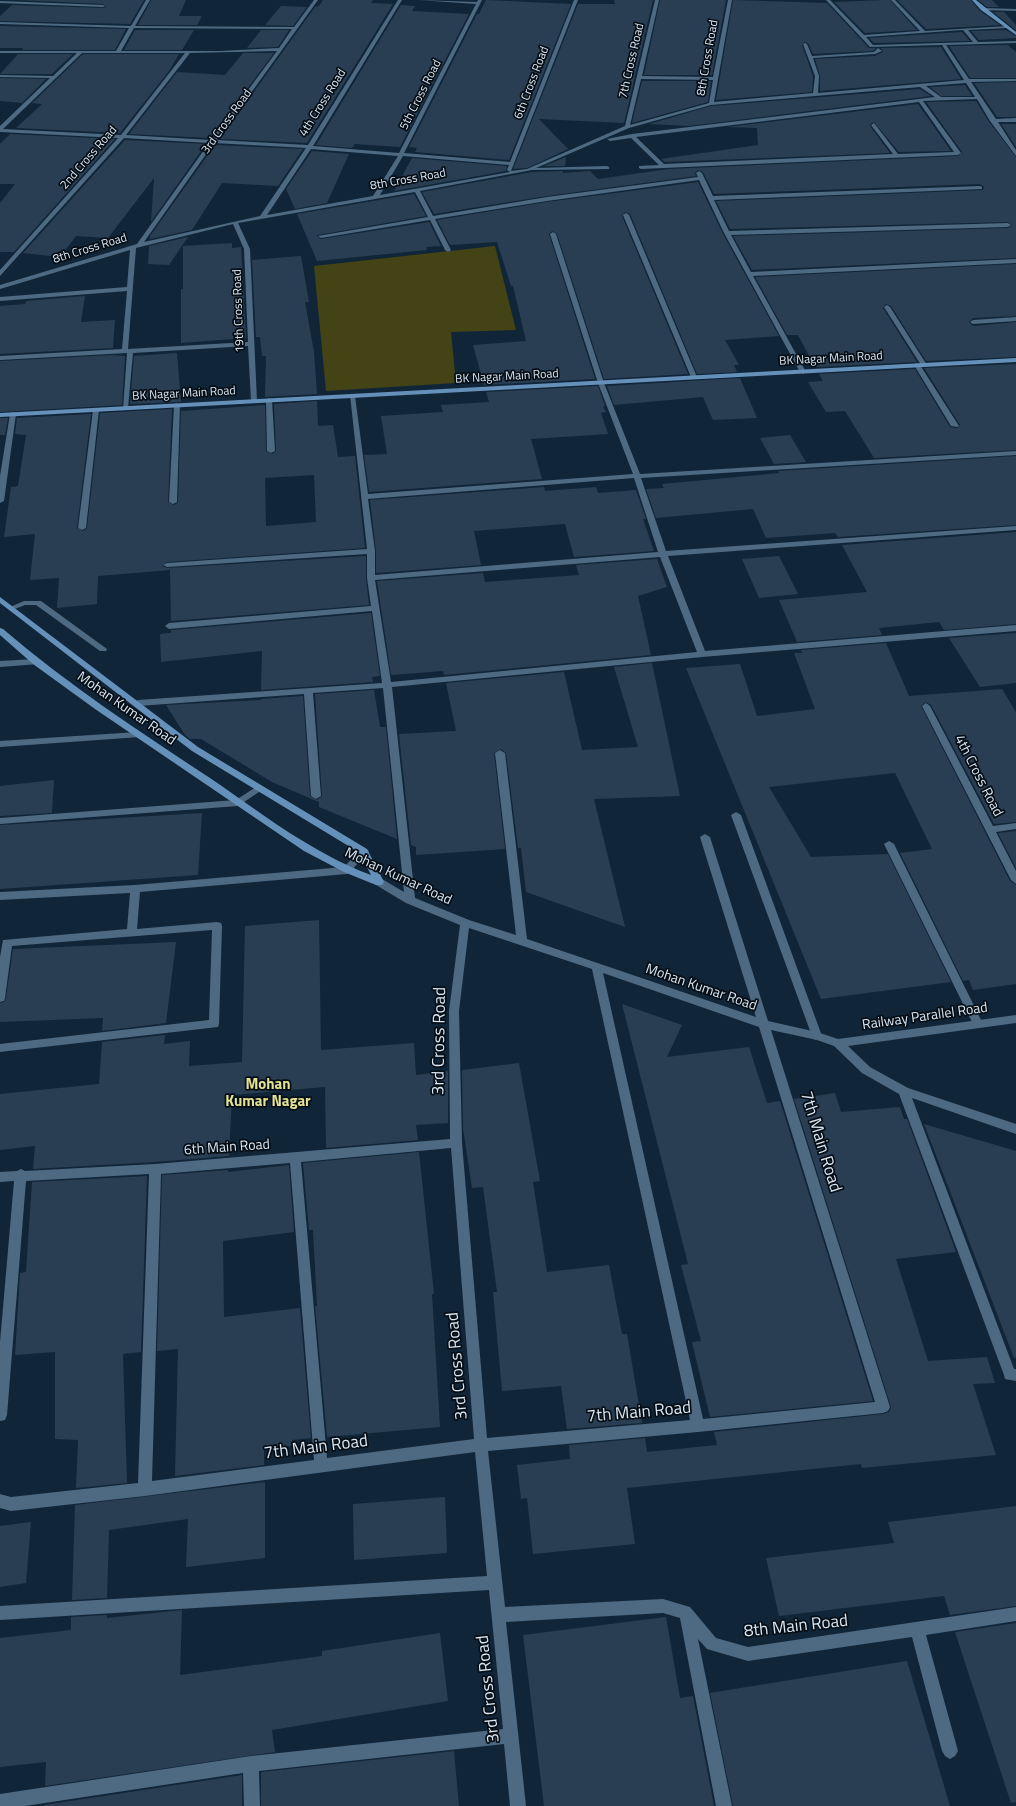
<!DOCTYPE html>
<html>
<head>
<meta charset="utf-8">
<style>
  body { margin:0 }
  canvas { display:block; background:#102537 }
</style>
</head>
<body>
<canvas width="1016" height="1806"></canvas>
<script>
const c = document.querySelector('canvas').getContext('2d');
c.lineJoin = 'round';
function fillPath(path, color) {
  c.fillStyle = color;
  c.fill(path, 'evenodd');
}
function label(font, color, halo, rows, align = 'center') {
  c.font = font + ' "Titillium Web",sans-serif';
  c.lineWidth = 3.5;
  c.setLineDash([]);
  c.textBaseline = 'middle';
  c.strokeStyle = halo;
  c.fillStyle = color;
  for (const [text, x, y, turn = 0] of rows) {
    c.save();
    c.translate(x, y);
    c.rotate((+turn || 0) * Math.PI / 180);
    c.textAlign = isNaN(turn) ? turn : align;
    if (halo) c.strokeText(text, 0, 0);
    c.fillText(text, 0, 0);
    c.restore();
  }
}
fillPath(new Path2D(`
  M495 246 516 330 451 332 456 383 326 391 314 266Z`), '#444316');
fillPath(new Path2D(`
  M17 0H144L130 24 0 21V16L12 5 103 8 106 7 103 4Z
  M151 0H186L179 16H202L197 25H138Z
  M323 0H373L371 3 393 4 307 143 220 139 315 7 319 6Z
  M486 0 571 4 509 160 415 152 417 148 409 147 477 14H479Z
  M614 0H653L624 123 539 119 568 149 527 168 513 169 578 4H615Z
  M660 0H726L712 75H644Z
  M733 0 827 3 869 48H876L873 51 813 54 808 43 804 42 802 45 813 76 812 92 716 100Z
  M885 0H890L917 30 865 33 834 2Z
  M897 0H971L980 11 1000 25 926 29Z
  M978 0H992L999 7H987Z
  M401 5 415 6 412 11 469 14 400 147 355 144 352 148 316 145Z
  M281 6 307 7 293 26 265 25Z
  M993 12H1004L1016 25V30Z
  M0 26 126 29 115 50H22L23 48H0Z
  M135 30H194L182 50H124Z
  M261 30H289L278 47 247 48Z
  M1006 30 1016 36V38L979 40 971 31Z
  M962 32 970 41 874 43 869 38Z
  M1008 45 1016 52V78H970L949 46Z
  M941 47 961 79 820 91V76L815 59 875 56 883 52 881 48Z
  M243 53H274L210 138 129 134 177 72 225 75Z
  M18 54H73L52 74H0Z
  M83 54H179L169 71 120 133 16 128 42 104 32 103Z
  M0 78 46 79 22 103 0 101Z
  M642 81H711L708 102 632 123Z
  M1016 82V117H997L974 83Z
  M965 85 972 96H941L930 87Z
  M920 89 931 96 689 126 649 124 711 106Z
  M976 101 989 122 1016 157V258L752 270 733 236 1008 228 1012 225 1008 222 730 229 716 201 983 190 984 187 980 184 714 194 703 172 698 170 695 173 696 176 547 196 434 214 422 192 532 172 563 171V173L590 171 598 179 669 169 958 156 962 152 926 102Z
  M918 104 951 151 899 152 874 122 870 124V126L890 153 665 162 661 159 758 145 757 128 727 127Z
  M1001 124H1016V147Z
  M10 134 115 139 14 252H0V203L15 184H0V144Z
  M125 140 206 144 151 222 154 178 108 238 76 236 60 257 23 253Z
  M215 145 303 149 278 186 222 183 192 230 150 239V236Z
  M312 151 349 154 327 203 295 209 286 189Z
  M566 157 565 166H544Z
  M412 158 507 166 506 171 394 191Z
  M698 182 723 234 779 336 725 340 739 365H734L737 372 697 374 630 214 625 212 622 216 688 374 604 379 557 234 552 231 549 234 595 379 484 385 473 345 526 341 513 286H511L497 242 450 245 437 220 547 202Z
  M414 194 426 216 318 235 317 236 321 239 429 222 441 246 426 247 427 250 317 261 297 214Z
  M188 237 169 265 148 264 149 246Z
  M232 243V248L241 247 246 338 181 343V289H183V246Z
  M301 256 309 302H305L314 352 317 394 265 397 266 356H262L260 337H256L252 260Z
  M1016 264V316L973 318 969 322 973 326 1016 322V357L926 361 891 306 886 304 883 308 917 362 815 367 798 335H787L755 277Z
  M85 296 81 322 115 320 113 348 0 354V306L25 304 26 301Z
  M177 353 181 402 130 404 134 356Z
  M112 355 125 356 122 405 0 412V361Z
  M1016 364V450L874 458 845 411 826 412 808 382 823 381 819 374 915 369 950 427 957 428 960 425 924 368Z
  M740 378 757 418 713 420 703 397 614 405 607 386Z
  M598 386 605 406H603L606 412 601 413 608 434 531 439 542 479 369 492 364 455 387 454 381 416 443 412 441 405 489 402 486 392Z
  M317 401 318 426 333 425 338 457 355 456 365 548 167 562 162 566 167 568 366 556V578L369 605 171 621 170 570 98 576 97 604 57 608 59 578 30 580 35 534 4 537 11 487 18 486 26 435 15 434 17 418 91 414 77 528 83 531 87 528 100 413 172 409 168 502 174 505 178 502 181 409 182 411 265 405 266 451 272 454 276 451 274 404ZM314 475 316 522 266 526 265 478Z
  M0 418H8L5 435H0Z
  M790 435 806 462 774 464 760 438Z
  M1016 456V525L838 537 835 533 766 538 753 509 656 518 646 489 664 488 662 484 779 473 778 471Z
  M544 487 545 491 596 487 598 493 636 490 646 519H643L654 551 574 557 565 524 474 531 481 565 376 573V551L370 500Z
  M1016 532V624L944 630 939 622 879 628 882 635 797 642 779 600 867 592 842 545Z
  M779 556 798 594 759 598 742 559Z
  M657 559 667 587 638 596 651 655 444 675 443 671 391 675 377 581 483 573 485 582 579 575 576 565Z
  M371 613 380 676 372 677 373 682 261 690 262 651 161 662 160 634 171 633V630Z
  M1016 633V683L980 687 949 638Z
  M886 643 909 696 1002 689 1016 712V822L994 824 931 705 926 702 921 706 1010 881 1016 885V984L973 990 969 980 963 981 900 853 932 849 895 773 769 787 811 857 888 854 951 982 821 999 686 668 740 664 757 716 815 709 794 653H802L801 650Z
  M652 663 680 796 594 799 625 927 526 892 521 848H518L506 753 501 749 494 753 505 849 416 855V847L411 845 399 734 456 731 446 683 564 672 582 750 638 747 614 667Z
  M374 690 380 727H386L397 839 319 807V802L272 782 201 739H190L185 735 166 705 261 700V699L303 696 310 796 317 800 322 796 315 694Z
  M54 780 52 813 0 816V786Z
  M202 813 198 875 0 889V825Z
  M1016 831V868L998 833Z
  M319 920 321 1050 414 1043 416 1075 448 1071V1123L416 1125 418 1140 326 1148 325 1087 232 1095 229 1156 155 1162 33 1169 35 1146 0 1150V1094L99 1084 102 1042 165 1035 164 1044 190 1041 189 1066 242 1062 245 926Z
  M176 942 166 1023 102 1031 103 1018 0 1022V1003L4 1002 6 998 13 949Z
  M622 1004 682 1025 667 1057 749 1047 767 1103 780 1101 873 1401 710 1417 692 1342 701 1341 681 1265 688 1264Z
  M519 1063 540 1181 533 1182 547 1272 609 1265 622 1334H627L642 1423 567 1429 561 1386 502 1391 493 1292H497L483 1187 472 1188 463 1128 462 1070Z
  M835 1093 841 1112 900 1107 904 1119H907L956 1252 896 1259 928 1361 987 1357 995 1383 973 1384 996 1455 862 1468 861 1464 627 1488 635 1544 533 1554 527 1498 521 1499 517 1465 570 1459 569 1445 645 1438 647 1452 717 1445 714 1432 883 1414 889 1412 891 1407 794 1099Z
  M924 1124 1016 1151V1358H1014Z
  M419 1152 434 1294H432L440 1427 327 1437 315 1306H317L313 1230H309L303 1163Z
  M289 1165 294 1232 223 1241 224 1317 300 1308 311 1438 292 1440V1446L264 1450V1465L175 1476 178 1349 157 1351 162 1175 228 1170V1172Z
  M147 1176 141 1352 123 1354 127 1483 76 1488 78 1440 55 1439V1352L15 1355 20 1273 26 1272 32 1182Z
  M265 1482V1558L186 1567 188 1519 109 1530 107 1598 72 1600 75 1505Z
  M445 1497 447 1553 354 1560 353 1504Z
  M1016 1506V1606L950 1615 944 1596 779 1616 766 1558 894 1543 888 1522Z
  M31 1522 26 1583 0 1587V1526Z
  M182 1610 180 1675 322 1656V1651L440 1633 448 1701 272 1730 275 1752 45 1786 46 1762 0 1767V1638L71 1630V1617L107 1615V1618Z
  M666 1617 680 1698 693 1696 714 1806H544L523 1635Z
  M1016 1623V1802L1011 1803 955 1632Z
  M907 1661 950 1806H733L710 1693Z
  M454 1751 459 1806H261V1772Z
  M242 1775V1806H44V1805Z`), '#293e52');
fillPath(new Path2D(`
  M24 601H41L107 649 106 651H100L36 605H25L12 610 8 608Z
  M736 812 741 815 822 1036 821 1039 817 1040 813 1039 812 1036 731 815Z
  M889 841 894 844 983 1024 982 1027H974L973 1024 884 844Z`), '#4e6982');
fillPath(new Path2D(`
  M146 0H150L135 26 294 27 314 0H318L217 140 308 145 398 0H402L313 146 399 153 476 4 418 0 477 2 478 0H482L404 153 510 162 574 0H578L511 171 527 169 625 126 655 0H659L642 76 713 77 728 0H732L714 102 813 93 815 76 803 44 805 43 807 44 812 56 874 52 878 48 882 51 875 54 813 58 819 76 818 93 964 80 942 45 870 47 826 0H830L864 35 920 31 891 0H895L925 31 1009 26 1007 28 968 30 978 42 1016 41V43L946 45 969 79H1016V81L971 82 996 119 1016 118V122H998L1016 150V156L990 121 977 99 923 101 961 153 958 155 641 169 639 168V166L659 165 631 138 610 141 607 139 632 134 935 97 920 87 711 105 629 128 536 168 607 166 609 167V169L532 170 420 191 433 216 547 197 698 177 696 173 699 171 702 173 713 196 980 186 982 187V189L714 200 729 231 1008 223 1011 225 1008 227 731 235 751 272 1016 259V263L753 276 806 372 803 374 800 372 724 233 699 180 547 201 435 219 451 250 448 252 445 250 430 220 321 238 318 236 428 217 415 192 238 223 250 249 257 401 254 403 251 401 248 346 133 353 128 408 123 409 127 353 0 360V356L122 349 127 291 0 301V297L127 287 130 250 0 289V285L137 244 209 143 124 138 0 276V270L118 138 0 132V126L50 78 0 77V75L53 76 77 53H0V51H116L129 28 0 24V22L131 26ZM134 28 292 29 279 48 220 51H121ZM963 30 973 42 873 45 866 37ZM277 51 211 140 126 135 190 53ZM82 53H185L121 135 3 129ZM641 79 713 80 709 103 630 125ZM966 83 975 97H941L926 86ZM919 102 954 152 898 154 874 123 871 125 893 154 664 164 636 137ZM214 143 306 148 260 216 144 242ZM311 149 398 156 373 196 267 215ZM403 156 509 165 507 170 510 172 380 195ZM233 224 244 249 248 342 128 349 136 248Z
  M0 1 103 5 105 6 103 7 0 3Z
  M983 8 1016 9V11L981 10Z
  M626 213 629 215 697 377 696 378 691 377 623 215Z
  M553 232 556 234 604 383 640 474 1016 451V455L641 478 666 551 1016 526V530L668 556 705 651 1016 625V631L702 657 392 687 415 898 469 920 516 935 495 753 500 750 505 753 527 939 756 1017 700 837 705 834 710 837 768 1021 817 1032 838 1039 1016 1015V1023L848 1046 870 1067 908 1088 1016 1124V1134L912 1098 1014 1369H1016V1381L1005 1379 1004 1375 899 1094 862 1073 834 1046 817 1040 771 1030 890 1407 888 1411 883 1413 698 1432 488 1451 505 1607 663 1599 690 1607 716 1638 748 1647 1016 1607V1621L926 1635 958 1751 955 1756 950 1759 945 1756 942 1751 912 1637 748 1661 707 1649 698 1639 732 1806H716L680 1618 663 1613 506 1622 526 1806H510L504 1744 259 1771 260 1806H244L243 1773 25 1806H0V1794L251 1756 503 1729 489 1590 0 1620V1606L487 1576 475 1452 145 1496 11 1511 0 1508V1494L11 1497 138 1483 149 1174 26 1181 7 1415 5 1420 0 1421V1342L14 1181 0 1182V1172L17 1171 21 1169 25 1171 155 1164 450 1139 449 1011 460 925 406 903 376 885 374 882 376 879H382L404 892 383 688 313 693 321 796 316 799 311 796 304 694 138 706 134 703 138 700 382 683 372 611 169 629 165 626 169 623 371 606 367 578V554L167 567 163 565 167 563 367 549 350 395 355 396 368 494 633 474 598 383 550 234ZM634 478 658 552 375 575V551L368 499ZM660 557 697 652 391 682 375 580ZM469 928 592 969 690 1420 487 1438 462 1143 459 1011ZM603 973 759 1027 875 1402 703 1419ZM451 1148 474 1439 327 1458 301 1162ZM290 1163 314 1460 152 1481 161 1174Z
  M887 305 890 307 927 365 926 366 921 365 884 307Z
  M1016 317V321L973 324 970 322 973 320Z
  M917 363 920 365 959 426 957 427 951 426 914 365Z
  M269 398 272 400 275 451 271 453 267 451 266 400Z
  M177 403 180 405 177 502 173 504 169 502 174 405Z
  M96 408 99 410 86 528 82 530 78 528 93 410Z
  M13 412 16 414 4 501 0 503V476L10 414Z
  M36 659 40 662 39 664 0 667V661Z
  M926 703 930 706 993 826 1016 823V829L996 832 1016 871V884L1011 880 922 706Z
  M137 732 141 735 140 737 0 747V741Z
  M259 785 262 786 264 788 262 790 238 806 0 824V818L236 800Z
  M364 848 369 851 367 853 350 872 347 874 140 892 137 929 217 922 221 923 222 926 219 1024 218 1027 0 1052V1044L209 1020 212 930 12 946 5 998 4 1001 0 1002V957L3 940 127 929 130 893 0 900V892L135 885 344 867 361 849Z`), '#4e6982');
fillPath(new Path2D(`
  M972 0H976L1016 32V35L981 10Z
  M1016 358V362L0 417V413Z
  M0 597 198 747 367 849 384 882 382 885H376L344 872 304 851 95 709 33 664 0 635V628L3 629C68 685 139 731 210 778 261 813 312 853 371 875L360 853 192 751 0 603Z`), '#6590b9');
label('12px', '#d9e6f3', '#050d15', [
  ["8th Cross Road",708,58,-80],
  ["7th Cross Road",632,61,-77],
  ["6th Cross Road",532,83,-69],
  ["5th Cross Road",421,95,-63],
  ["4th Cross Road",323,103,-58],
  ["3rd Cross Road",227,122,-54],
  ["2nd Cross Road",89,158,-49],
  ["8th Cross Road",408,180,-10],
  ["8th Cross Road",90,249,-17],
  ["19th Cross Road",239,311,-92],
  ["BK Nagar Main Road",831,359,-3],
  ["BK Nagar Main Road",507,377,-3],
  ["BK Nagar Main Road",184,394,-3]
]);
label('14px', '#d9e6f3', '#050d15', [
  ["Mohan Kumar Road",126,709,35],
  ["4th Cross Road",978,776,63],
  ["Mohan Kumar Road",398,877,25],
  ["Mohan Kumar Road",701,988,19],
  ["Railway Parallel Road",925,1017,-8],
  ["6th Main Road",227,1148,-4]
]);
label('bold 15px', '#e4e293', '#050d15', [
  ["Mohan",268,1085],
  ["Kumar Nagar",268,1102]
]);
label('17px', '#d9e6f3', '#050d15', [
  ["3rd Cross Road",440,1041,-89],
  ["7th Main Road",820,1142,73],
  ["3rd Cross Road",458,1366,-95],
  ["7th Main Road",639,1413,-5],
  ["7th Main Road",316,1448,-7],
  ["8th Main Road",796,1627,-6],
  ["3rd Cross Road",489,1689,-96]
]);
</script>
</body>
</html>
